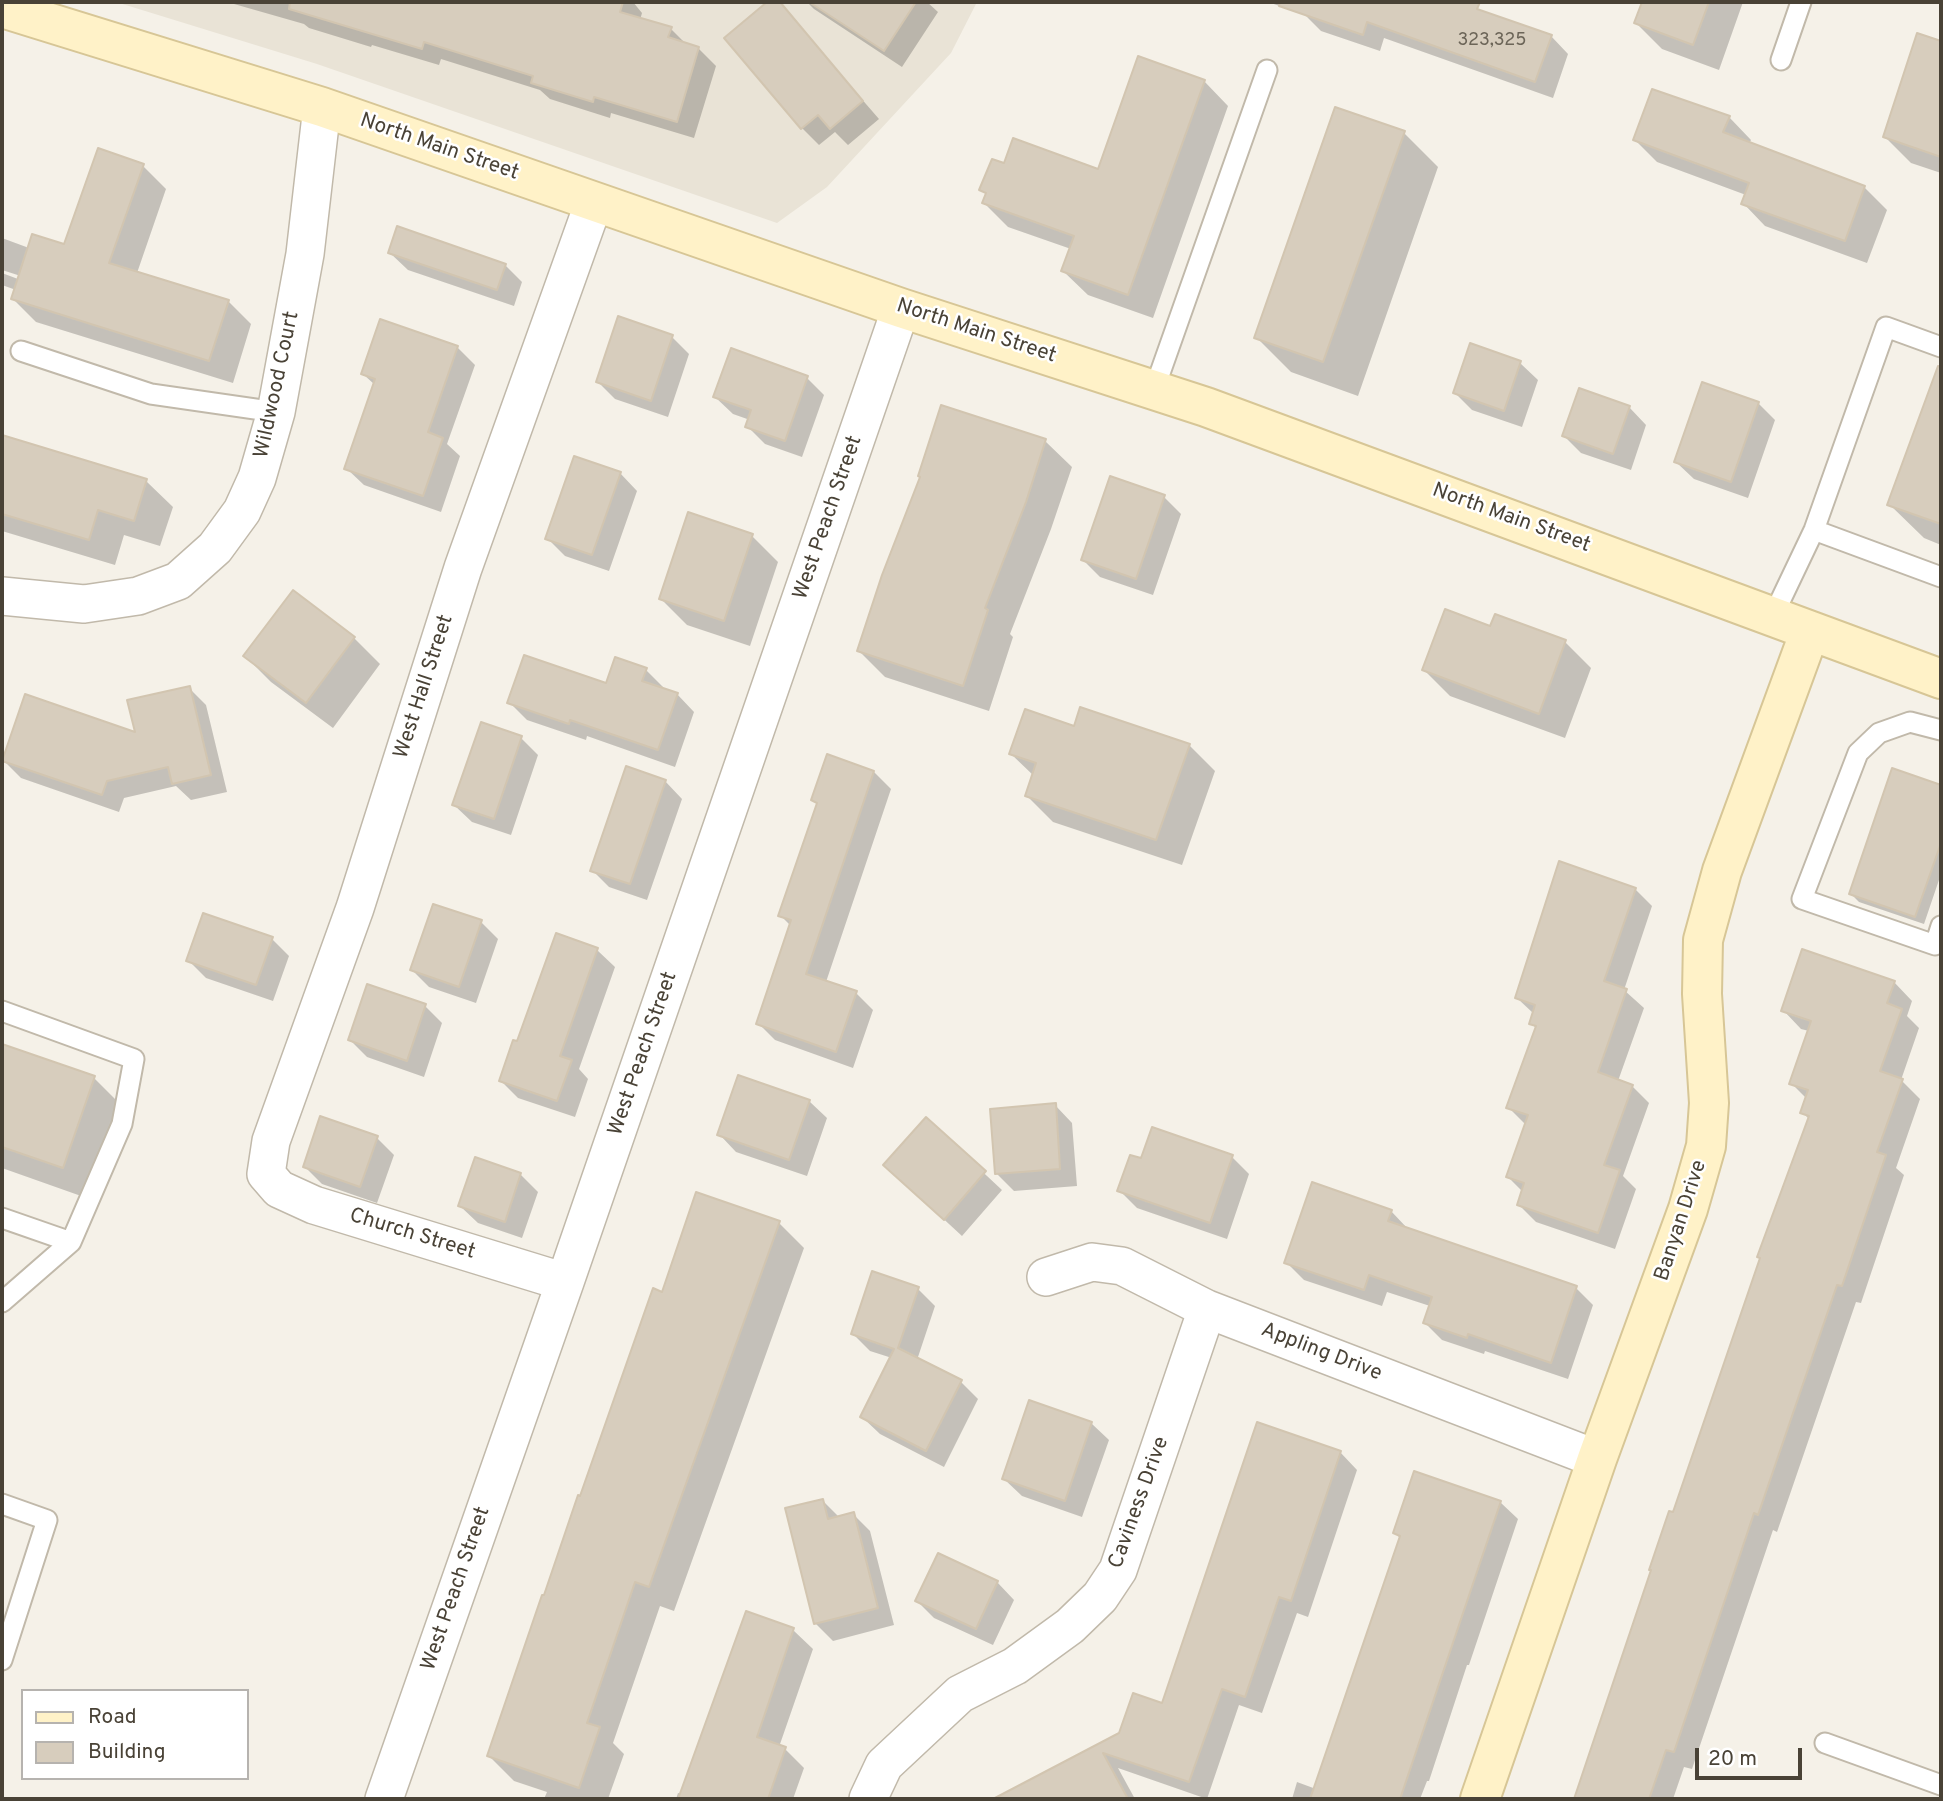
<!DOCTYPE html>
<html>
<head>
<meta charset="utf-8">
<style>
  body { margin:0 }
  #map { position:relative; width:1943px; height:1801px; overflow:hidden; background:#f5f1e8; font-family:Overpass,sans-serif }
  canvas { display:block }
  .frame { position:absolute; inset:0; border:4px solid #494236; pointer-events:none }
  .legend { position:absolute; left:21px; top:1689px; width:228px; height:91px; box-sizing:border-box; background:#fff; border:2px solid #b6b3af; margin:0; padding:9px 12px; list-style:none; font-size:21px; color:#494236 }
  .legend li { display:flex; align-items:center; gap:14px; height:35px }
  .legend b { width:35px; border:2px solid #b6b3af }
  .scale { position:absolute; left:1695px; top:1748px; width:107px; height:32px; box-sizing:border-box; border:4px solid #494236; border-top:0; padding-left:9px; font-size:21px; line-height:24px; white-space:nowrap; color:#494236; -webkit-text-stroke:5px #fff; paint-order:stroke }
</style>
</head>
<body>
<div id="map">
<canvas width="1943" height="1801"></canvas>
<div class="frame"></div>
<ul class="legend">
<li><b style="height:9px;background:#fff2c8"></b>Road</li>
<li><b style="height:19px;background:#d7cdbd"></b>Building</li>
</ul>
<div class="scale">20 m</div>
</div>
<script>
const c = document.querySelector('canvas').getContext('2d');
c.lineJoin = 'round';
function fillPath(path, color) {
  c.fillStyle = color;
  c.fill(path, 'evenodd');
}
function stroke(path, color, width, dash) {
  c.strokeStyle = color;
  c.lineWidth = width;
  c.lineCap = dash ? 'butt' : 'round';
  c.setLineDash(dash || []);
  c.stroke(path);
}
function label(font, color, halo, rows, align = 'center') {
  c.font = font + ' Overpass,sans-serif';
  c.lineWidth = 5;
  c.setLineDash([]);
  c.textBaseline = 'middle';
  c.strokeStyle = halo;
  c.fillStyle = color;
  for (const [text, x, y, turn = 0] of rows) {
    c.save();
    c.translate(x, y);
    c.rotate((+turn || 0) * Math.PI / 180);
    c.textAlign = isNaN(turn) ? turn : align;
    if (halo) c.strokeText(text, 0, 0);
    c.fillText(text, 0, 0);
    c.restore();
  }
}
fillPath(new Path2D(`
  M116 2H977L951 53 827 187 777 223 317 64Z`), '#e9e3d6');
fillPath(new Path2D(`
  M227 2H633L642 13 640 20 671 29 687 45 698 48 716 66 694 138 611 113 610 118 550 99 540 90 441 59 439 65 372 45 371 47 309 28 304 24Z
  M807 2H927L938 12 902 67 814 9Z
  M1268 2H1452L1551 36 1568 54 1553 98 1384 38 1380 51 1321 31 1305 15Z
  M1644 2H1743L1719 70 1662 49 1636 23Z
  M781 6 879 119 848 145 835 132 819 145 802 128Z
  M1204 81 1228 106 1153 318 1088 295 1063 271 1071 249 1008 227 984 203 987 195 981 190 1005 165 1099 172Z
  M1893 112 1941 128V173L1911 163 1885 137Z
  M1729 117 1751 140 1749 144 1864 187 1887 210 1867 263 1765 226 1743 203 1746 195 1657 162 1635 140Z
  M1404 133 1438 167 1358 396 1291 372 1256 337Z
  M143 166 166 189 137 273 228 301 251 324 233 383 36 322 13 299 16 290 2 285V273L26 282 27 278 2 270V238L29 248 65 246Z
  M390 253 505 265 522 282 514 306 408 270Z
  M672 337 689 354 668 417 615 399 598 382Z
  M1471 346 1520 363 1538 380 1522 427 1472 410 1455 393Z
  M457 347 475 365 447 444 460 456 441 512 364 485 346 468 375 385 363 374Z
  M1938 370 1941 371V545L1924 538 1889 504Z
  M807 378 824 395 802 457 765 444 747 426 750 420 733 414 715 397Z
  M1758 403 1775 420 1748 498 1694 479 1676 462Z
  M1629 407 1646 425 1631 470 1581 453 1564 436Z
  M2 437 146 481 173 507 160 546 124 535 115 565 2 531Z
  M1045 441 1072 467 1051 529 1010 634 1013 637 989 711 885 677 859 651Z
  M620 473 637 491 609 571 565 556 547 538Z
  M1164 497 1181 514 1153 595 1100 577 1083 560Z
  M752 536 778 562 750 646 687 625 661 599Z
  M293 592 354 638 380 664 333 728 271 682 245 656Z
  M1491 628 1565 642 1591 668 1565 738 1450 696 1424 670Z
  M646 670 663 687 662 689 677 694 694 712 675 767 587 736 586 740 527 720 509 702 607 686Z
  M189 688 206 705 227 792 191 800 176 786 124 798 119 812 21 778 4 761 137 735Z
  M1075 728 1189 745 1215 771 1182 865 1053 822 1027 796 1034 776 1011 754Z
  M521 738 538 755 511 835 472 822 454 805Z
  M1893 770 1941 786V874L1924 924 1859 902 1851 894Z
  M874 772 891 789 826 982 856 993 873 1010 853 1068 775 1040 758 1023 791 926 780 915 818 805 813 800Z
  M665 781 682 799 647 900 609 887 592 870Z
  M1635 889 1652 906 1624 990 1644 1008 1618 1081 1632 1086 1649 1103 1623 1176 1636 1189 1615 1249 1536 1222 1519 1205 1523 1192 1508 1177 1526 1125 1508 1107 1537 1029 1531 1023 1534 1014 1517 998Z
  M481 922 498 939 476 1003 429 987 412 970Z
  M272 939 289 956 273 1001 206 978 188 960Z
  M597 950 615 967 579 1069 588 1079 575 1117 518 1098 501 1081 518 1043Z
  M1894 982 1912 1001 1907 1016 1919 1028 1901 1080 1920 1099 1896 1168 1904 1175 1861 1303 1856 1302 1777 1532 1773 1530 1692 1769 1684 1767 1673 1799H1576L1652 1571 1810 1120 1802 1112 1807 1099 1791 1083 1809 1031 1801 1029 1783 1010Z
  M425 1006 442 1023 424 1077 367 1057 350 1040Z
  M2 1046 94 1078 128 1112 98 1202 2 1168Z
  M809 1101 827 1118 807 1176 736 1152 719 1134Z
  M1055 1105 1072 1123 1077 1186 1014 1191 996 1173Z
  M926 1119 1002 1190 962 1236 885 1165Z
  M377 1138 394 1155 377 1203 322 1184 305 1167Z
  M1232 1157 1249 1174 1227 1239 1137 1208 1120 1191 1142 1161Z
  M476 1159 521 1175 538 1192 522 1238 478 1223 460 1206Z
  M1391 1211 1408 1229 1576 1288 1593 1305 1568 1379 1485 1351 1484 1354 1442 1340 1425 1323 1430 1306 1387 1292 1382 1306 1304 1280 1286 1262Z
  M779 1223 804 1248 674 1611 660 1606 613 1743 624 1754 608 1799H544L547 1792 514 1781 489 1756 545 1598Z
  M918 1289 935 1306 917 1360 961 1382 978 1399 944 1467 880 1434 862 1417 892 1358 870 1351 853 1334Z
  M1091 1423 1109 1440 1082 1517 1022 1496 1004 1479Z
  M1340 1452 1357 1470 1308 1617 1297 1613 1262 1713 1239 1705 1207 1799 1118 1768 1135 1799H1004L1015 1790 1121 1734 1163 1705Z
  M822 1500 839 1517 853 1514 870 1531 894 1625 833 1641 816 1624 787 1509Z
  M1500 1502 1518 1519 1469 1665H1467L1429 1781H1427L1420 1799H1292L1297 1782 1316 1789 1401 1539 1395 1533Z
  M997 1582 1014 1600 993 1645 934 1618 917 1601Z
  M793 1630 813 1649 779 1747 785 1749 804 1768 793 1799H676L678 1793 682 1794Z`), '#0003');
const building = new Path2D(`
  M290 2H623L620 12 672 27 668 37 699 47 677 122 594 97 593 102 531 83 533 76 424 42 422 49 289 9Z
  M767 2H780L863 101 830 129 818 115 801 129 724 38Z
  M809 2H916L884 51Z
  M1280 2H1480L1477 9 1552 35 1535 82 1367 22 1363 35 1279 6Z
  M1642 2H1709L1693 45 1634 23Z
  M1917 33 1941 41V157L1883 137Z
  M1138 56 1205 80 1128 295 1061 271 1074 236 982 203 986 193 979 190 992 159 1004 163 1013 138 1098 169Z
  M1652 89 1730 116 1723 132 1865 186 1845 241 1741 204 1749 183 1633 140Z
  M1335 107 1405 131 1323 362 1254 338Z
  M98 148 144 164 109 263 229 300 209 361 11 299 32 234 64 244Z
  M397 226 506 264 497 290 388 253Z
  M618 316 673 335 651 401 596 382Z
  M380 319 458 346 428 432 443 438 423 496 344 469 375 379 361 374Z
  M1470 343 1521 361 1504 411 1453 393Z
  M731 348 808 376 785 441 745 427 751 410 713 397Z
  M1938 366 1941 367V524L1887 505Z
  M1702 382 1759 402 1731 482 1674 462Z
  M1579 388 1630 406 1613 454 1562 436Z
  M941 405 1046 439 1026 502 985 608 988 610 963 686 857 651 882 575 920 477 918 476Z
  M2 435 147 479 134 521 98 510 89 540 2 514Z
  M574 456 621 472 592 555 545 539Z
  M1110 476 1165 495 1136 579 1081 560Z
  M688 512 753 534 724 621 659 599Z
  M293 590 355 637 306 703 243 656Z
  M1445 609 1490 626 1495 614 1566 640 1539 714 1422 670Z
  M524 655 606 683 615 657 647 668 642 681 678 693 658 750 570 720 569 724 507 703Z
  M190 686 211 775 172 784 168 767 107 781 102 795 2 761 25 694 135 732 127 700Z
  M1080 707 1190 744 1156 840 1025 796 1036 763 1009 754 1025 709 1074 726Z
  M481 722 522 736 494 819 452 805Z
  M827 754 874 771 806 974 857 991 836 1052 756 1024 791 920 778 916 817 803 811 800Z
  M626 766 666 780 630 884 590 871Z
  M1892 768 1941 785V843L1915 917 1849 894Z
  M1559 861 1636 888 1604 981 1627 989 1598 1072 1633 1085 1604 1165 1620 1170 1598 1233 1517 1205 1524 1183 1506 1177 1528 1115 1506 1108 1536 1026 1529 1024 1535 1005 1515 998Z
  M433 904 482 920 459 987 410 970Z
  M203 913 273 937 256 985 186 961Z
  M556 933 598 948 560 1056 572 1060 557 1101 499 1081 513 1040 517 1041Z
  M1802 949 1895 981 1887 1003 1902 1009 1880 1071 1903 1079 1877 1152 1886 1155 1842 1286 1837 1285 1758 1515 1754 1513 1674 1752 1666 1750 1649 1799H1574L1651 1570H1649L1669 1511 1673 1512 1760 1258 1757 1257 1809 1116 1800 1113 1808 1090 1789 1084 1811 1021 1781 1011Z
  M367 984 426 1004 407 1061 348 1040Z
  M2 1044 95 1076 63 1168 2 1147Z
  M738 1075 810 1100 789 1160 717 1135Z
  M1056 1103 1060 1169 995 1174 990 1109Z
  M320 1116 378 1136 360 1187 303 1167Z
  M926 1117 986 1171 944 1220 883 1165Z
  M1152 1127 1233 1155 1210 1223 1117 1191 1130 1155 1141 1158Z
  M475 1157 521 1173 505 1222 458 1206Z
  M1312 1182 1392 1210 1388 1221 1577 1286 1551 1363 1468 1334 1467 1338 1423 1323 1432 1297 1369 1275 1364 1290 1284 1263Z
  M696 1192 780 1221 649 1587 635 1582 587 1723 600 1727 579 1788 487 1756 542 1595H544L578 1495 580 1496 653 1288 662 1292Z
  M872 1271 919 1287 898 1348 962 1380 926 1451 860 1417 894 1349 851 1334Z
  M1029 1400 1092 1422 1065 1501 1002 1479Z
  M1257 1422 1341 1451 1291 1601 1279 1597 1245 1697 1222 1689 1189 1782 1103 1753 1128 1799H993L1119 1733 1133 1693 1162 1703Z
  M1414 1471 1501 1501 1400 1799H1310L1400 1536 1393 1533Z
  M823 1499 828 1519 854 1512 878 1608 814 1624 785 1508Z
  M938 1553 998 1581 976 1629 915 1601Z
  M746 1611 794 1628 757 1737 786 1747 768 1799H678Z`);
fillPath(building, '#d7cdbd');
stroke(building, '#d2c5b0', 2);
const lane = new Path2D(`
  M1781 60 1801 2
  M21 351 151 394 276 412
  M1154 390 1267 70
  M1814 530 1941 577
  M1773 616 1814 530 1886 327 1941 347
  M1941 730 1910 722 1879 733 1858 753 1802 899 1935 945 1941 926
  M2 1011 134 1059 122 1124 71 1242 2 1302
  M2 1218 71 1242
  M2 1504 47 1520 2 1660
  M1825 1743 1941 1785`);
const street = new Path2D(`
  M2 596 84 604 138 596 178 581 215 548 242 511 257 478 276 412 305 254 322 107
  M1046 1277 1092 1262 1122 1266 1207 1309 1597 1459
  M565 1282 314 1205 279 1189 266 1174 271 1141 355 908 463 568 594 202
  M384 1799 565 1282 901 308
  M868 1799 884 1765 960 1694 1015 1666 1070 1626 1100 1597 1118 1570 1207 1309`);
const secondary = new Path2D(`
  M2 8 322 107 901 308 1206 407 1941 679
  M1480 1799 1597 1459 1688 1209 1706 1146 1709 1103 1702 994 1703 940 1722 871 1810 631`);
stroke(lane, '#c1b9aa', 23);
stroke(street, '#c1b9aa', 40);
stroke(secondary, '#d7c696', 42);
stroke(lane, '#fff', 19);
stroke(street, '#fff', 37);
stroke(secondary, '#fff2c8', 38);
label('18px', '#6c6558', null, [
  ["323,325",1492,41]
]);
label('21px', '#494236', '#fff', [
  ["North Main Street",439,148,19],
  ["North Main Street",976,332,18],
  ["Wildwood Court",278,385,-78],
  ["West Peach Street",829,518,-71],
  ["North Main Street",1511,519,20],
  ["West Hall Street",425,687,-72],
  ["West Peach Street",644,1054,-71],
  ["Banyan Drive",1682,1221,-72],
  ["Church Street",412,1235,17],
  ["Appling Drive",1321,1353,21],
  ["Caviness Drive",1140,1503,-70],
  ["West Peach Street",457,1589,-71]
]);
</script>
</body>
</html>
